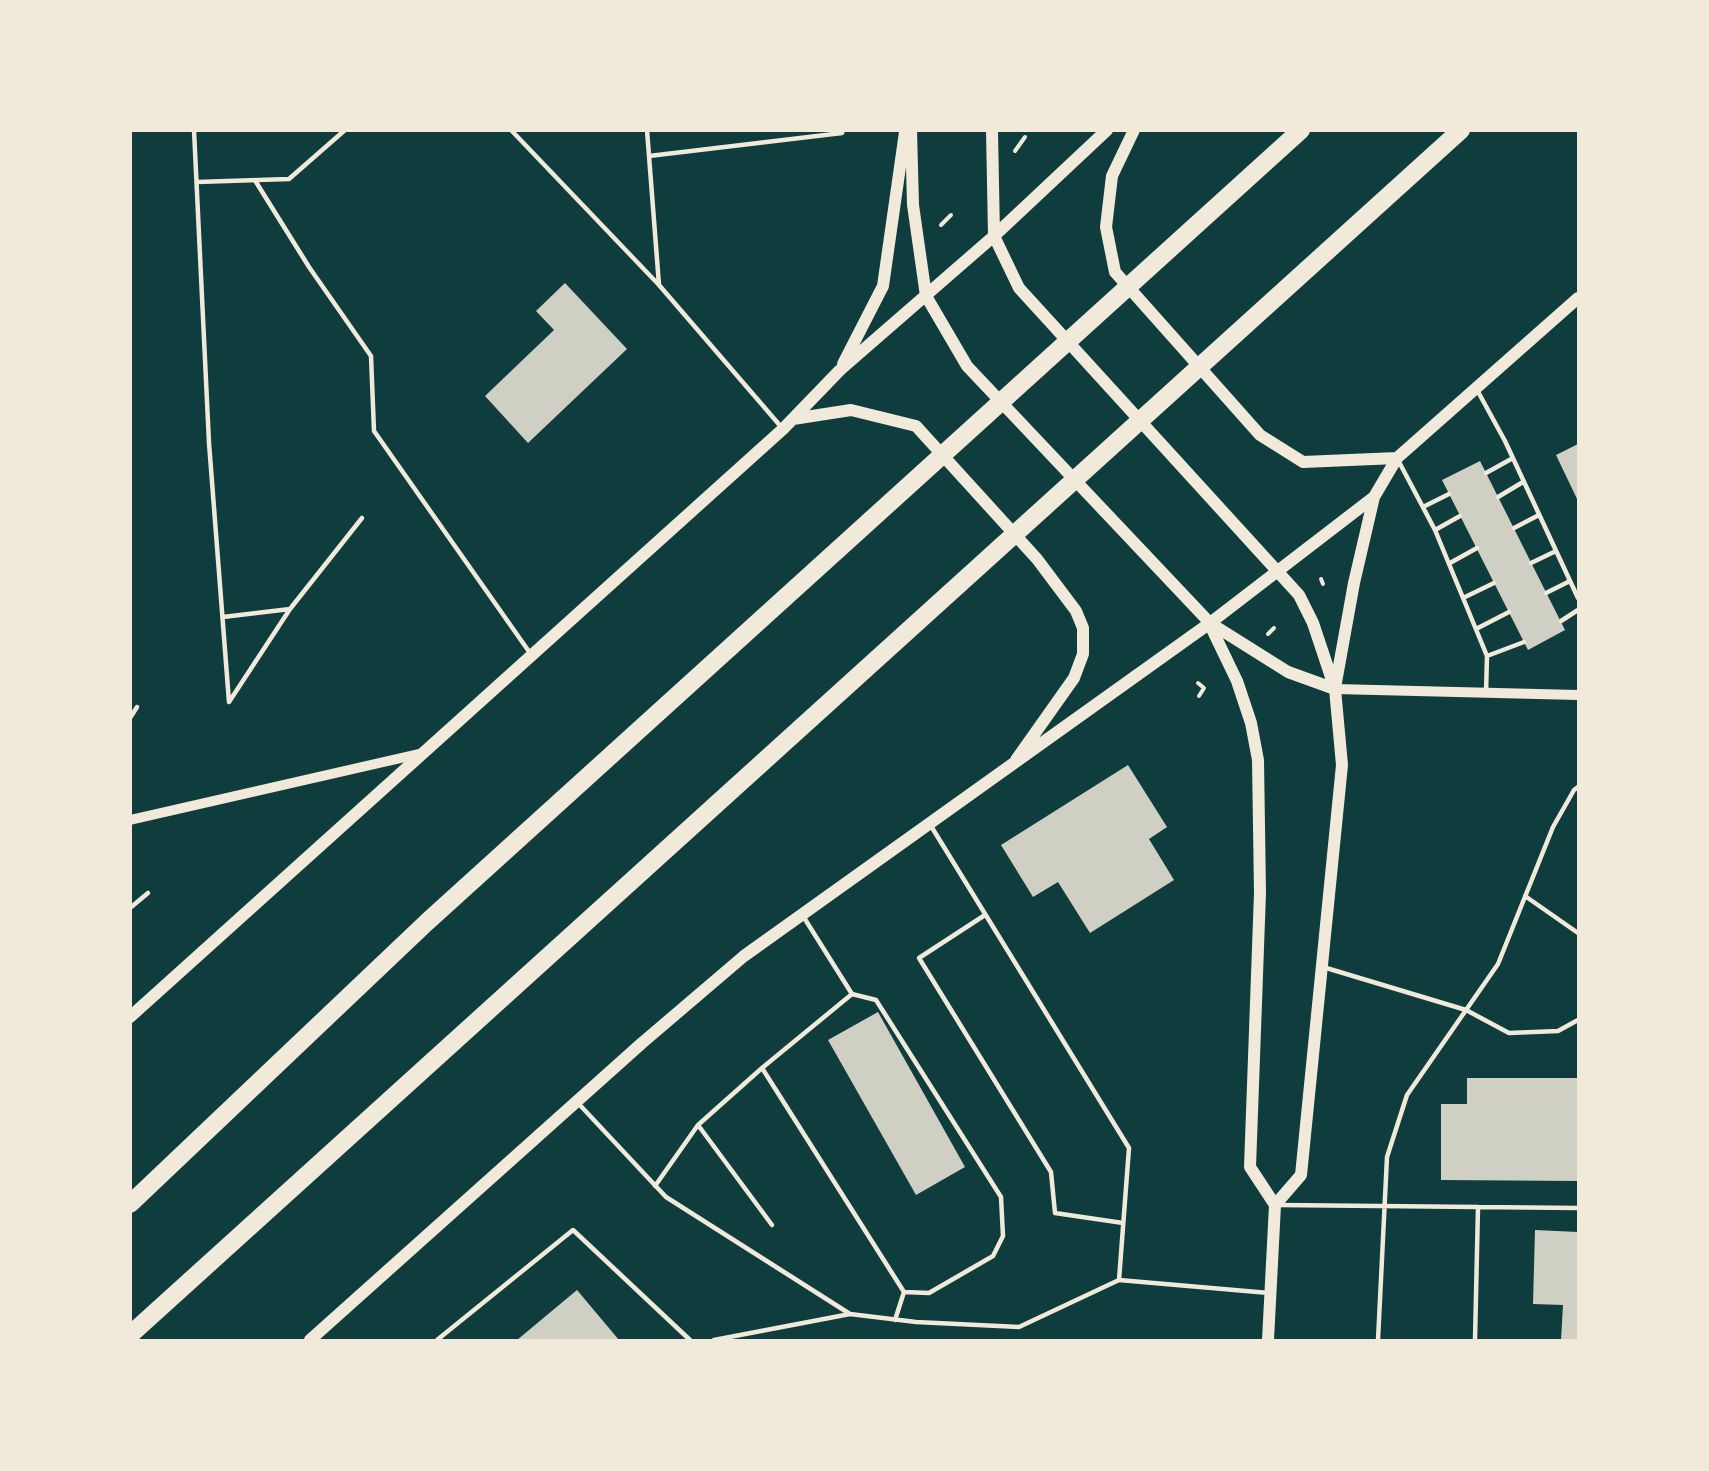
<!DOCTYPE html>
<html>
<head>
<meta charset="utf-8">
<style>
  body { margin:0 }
  #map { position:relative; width:1709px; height:1471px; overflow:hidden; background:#0f3d3e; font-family:"Roboto Serif",serif }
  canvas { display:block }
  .frame { position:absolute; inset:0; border:132px solid #f1e9da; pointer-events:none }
</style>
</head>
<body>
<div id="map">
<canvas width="1709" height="1471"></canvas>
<div class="frame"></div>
</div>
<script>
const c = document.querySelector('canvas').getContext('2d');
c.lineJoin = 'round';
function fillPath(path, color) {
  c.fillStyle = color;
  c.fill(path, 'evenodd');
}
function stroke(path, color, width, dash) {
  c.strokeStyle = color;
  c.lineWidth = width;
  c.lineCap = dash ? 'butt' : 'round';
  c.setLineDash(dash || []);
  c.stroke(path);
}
fillPath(new Path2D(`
  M565 283 627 349 528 443 485 396 554 330 536 311Z
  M1578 444V501L1556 455Z
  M1480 461 1565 630 1528 650 1442 480Z
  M1128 765 1167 827 1149 839 1174 880 1090 933 1058 882 1033 897 1001 845Z
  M878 1012 965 1167 916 1195 828 1040Z
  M1467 1078H1578V1181L1441 1180V1104H1467Z
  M1535 1230 1578 1232V1340H1561L1563 1305 1533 1304Z
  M577 1290 619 1340H517Z`), '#cfcfc3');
stroke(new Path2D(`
  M1015 151 1025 137
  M941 225 951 215
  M1321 579 1323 584
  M1268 634 1274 628
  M1198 683 1204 688 1199 696`), '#f1e9da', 4);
stroke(new Path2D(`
  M194 130 209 443 229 702
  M511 130 659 285
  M647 130 659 285 783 429
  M649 156 842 133 843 130
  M197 182 289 179 345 130
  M256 182 309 267 371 356 374 431 530 653
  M1476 388 1505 441 1578 598
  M1398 460 1435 530 1487 656 1486 693
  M1486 473 1513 458
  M1498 497 1523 482
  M1423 507 1449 494
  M1514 528 1539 515
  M1435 530 1460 516
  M1450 563 1477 548
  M1531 563 1556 551
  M1546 593 1570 581
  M1463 598 1494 583
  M223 617 290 609 362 518
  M1561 621 1578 610
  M1476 629 1509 612
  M1487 656 1524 642
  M229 702 290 609
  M130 718 137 707
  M931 826 1129 1148 1119 1280
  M1525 896 1578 933
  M130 908 148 893
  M985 915 919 958 1051 1172 1055 1213 1123 1223
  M803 916 852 994 876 1000 1001 1197 1003 1236 993 1256 929 1293 904 1292
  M1323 967 1466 1010 1509 1033 1558 1031 1578 1020
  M852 994 762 1068 904 1292
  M762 1068 698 1125 772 1225
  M577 1102 666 1197 850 1314 916 1322 1019 1327 1119 1280 1269 1293
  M655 1186 698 1125
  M1278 1205 1578 1208
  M895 1320 904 1292
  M437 1340 573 1230 690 1340
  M714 1340 850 1314
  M1378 1340 1387 1157 1407 1095 1498 964 1553 827 1574 790 1578 787
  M1475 1340 1478 1207`), '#f1e9da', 4.5);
stroke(new Path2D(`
  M1335 689 1578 695
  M130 820 423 753`), '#f1e9da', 10);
stroke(new Path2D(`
  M911 130 913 205 926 296 967 366 1210 623 1288 672 1335 689
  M992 130 994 236 1019 288 1299 595 1313 623 1335 689 1342 765 1301 1175 1275 1205 1268 1340
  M1134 130 1112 176 1106 227 1115 272 1260 435 1303 462 1397 458
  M843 364 883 286 905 132
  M793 419 851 410 916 426 1037 559 1076 611 1083 628V654L1074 678 1016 760
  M1210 625 1237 681 1251 723 1258 760 1260 893 1250 1167 1275 1205
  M1335 688 1354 583 1374 497
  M130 1017 783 429 840 370 994 236 1107 130
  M310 1340 642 1043 744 956 1210 623 1374 497 1397 458 1578 298`), '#f1e9da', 12);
stroke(new Path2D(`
  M130 1204 427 922 1301 130
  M130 1335 1461 130`), '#f1e9da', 18);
</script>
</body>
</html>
